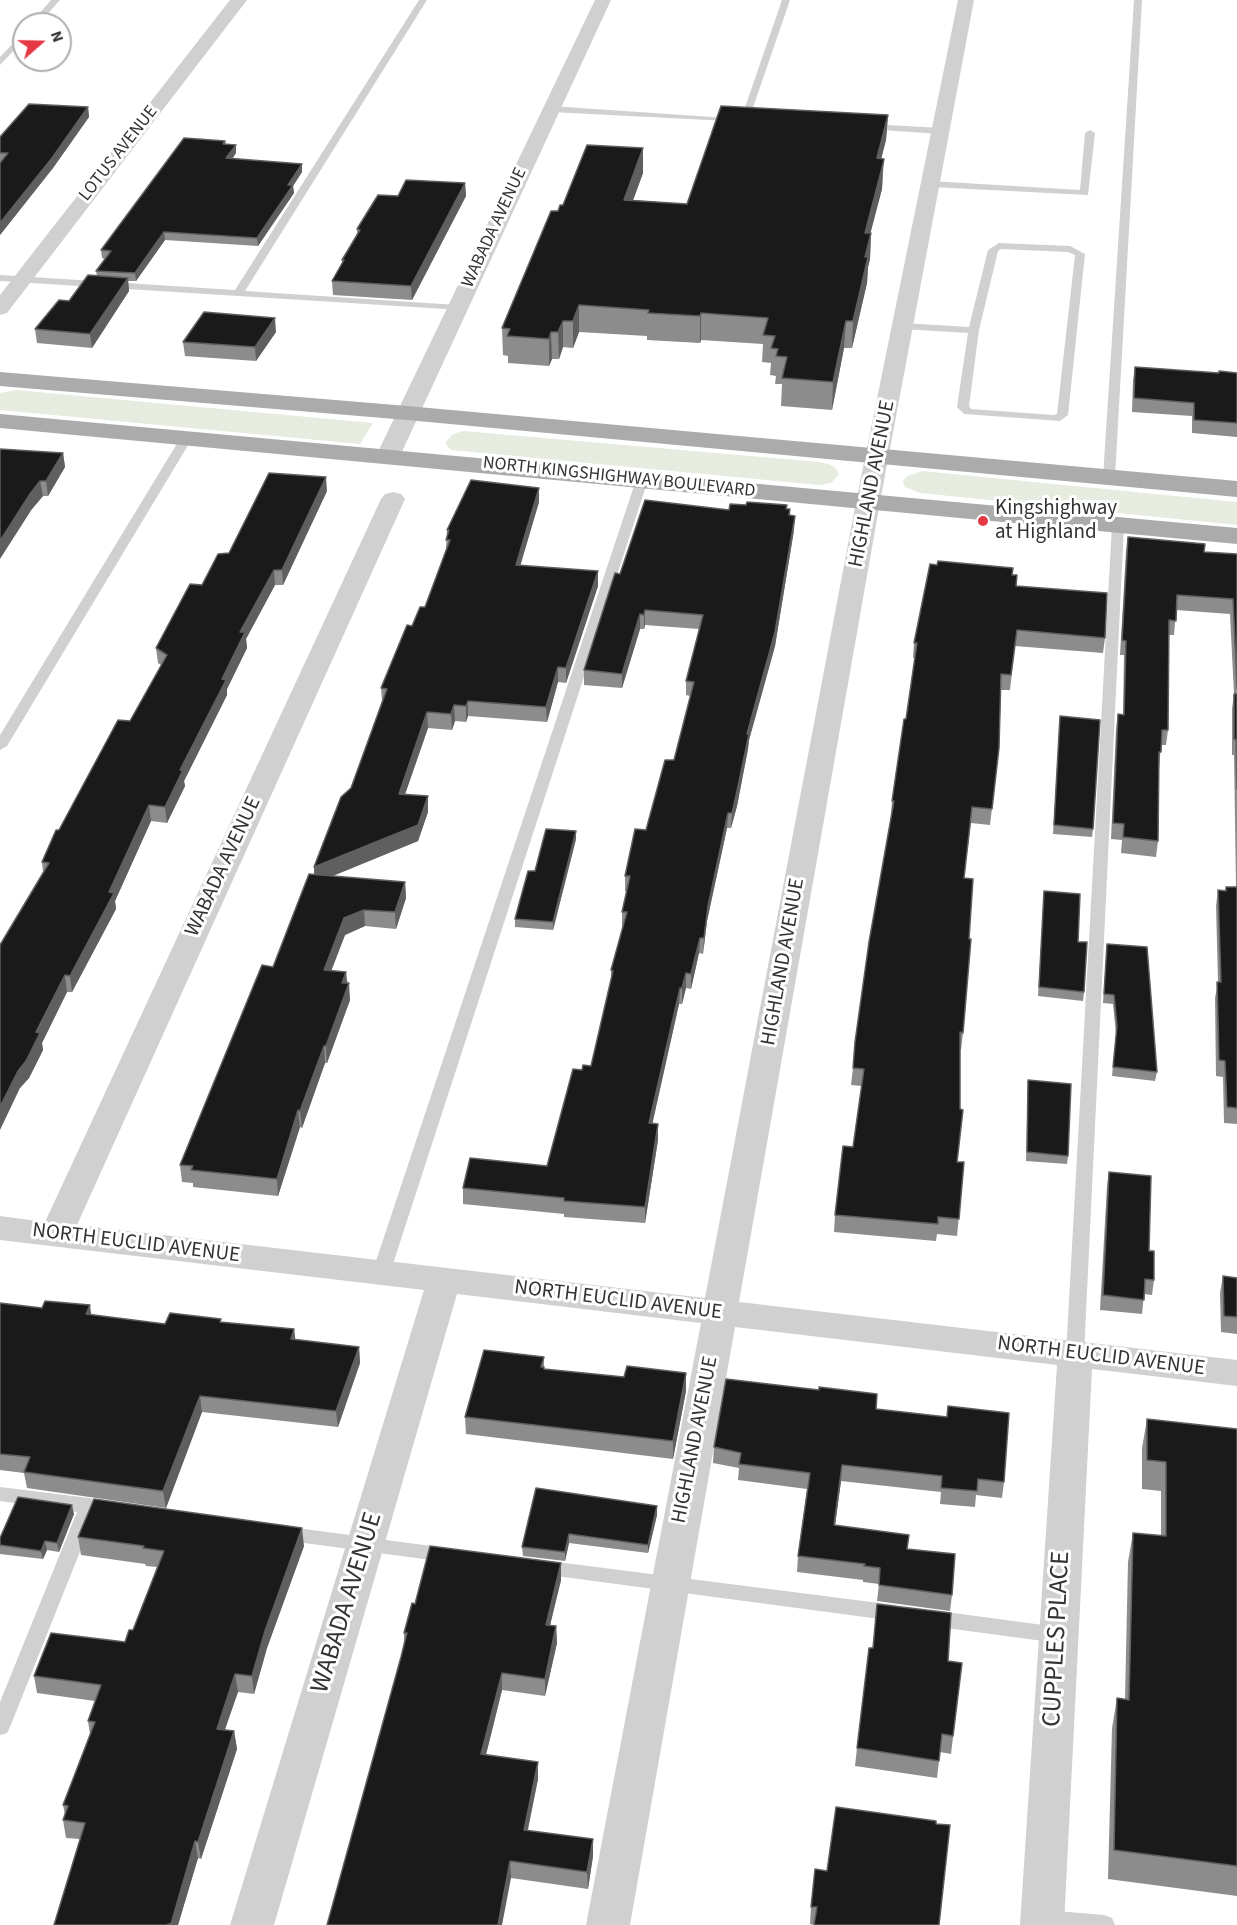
<!DOCTYPE html>
<html>
<head>
<meta charset="utf-8">
<style>
  body { margin:0 }
  #map { position:relative; width:1237px; height:1925px; overflow:hidden; background:#fff; font-family:"Source Sans 3",sans-serif }
  canvas { display:block }
  .north { position:absolute; left:12px; top:12px; width:60px; height:60px; box-sizing:border-box; background:#fff; border:2px solid #adadad; border-radius:50%; rotate:70deg; font-size:16px; font-weight:700; line-height:24px; text-align:center; color:#333 }
  .north::after { content:''; display:block; margin:auto; width:21px; height:27px; background:#e63946; clip-path:polygon(50% 0,100% 100%,50% 72%,0 100%) }
</style>
</head>
<body>
<div id="map">
<canvas width="1237" height="1925"></canvas>
<div class="north">N</div>
</div>
<script>
const c = document.querySelector('canvas').getContext('2d');
c.lineJoin = 'round';
function fillPath(path, color) {
  c.fillStyle = color;
  c.fill(path, 'evenodd');
}
function stroke(path, color, width, dash) {
  c.strokeStyle = color;
  c.lineWidth = width;
  c.lineCap = dash ? 'butt' : 'round';
  c.setLineDash(dash || []);
  c.stroke(path);
}
function label(font, color, halo, rows, align = 'center') {
  c.font = font + ' "Source Sans 3",sans-serif';
  c.lineWidth = 6;
  c.setLineDash([]);
  c.textBaseline = 'middle';
  c.strokeStyle = halo;
  c.fillStyle = color;
  for (const [text, x, y, turn = 0] of rows) {
    c.save();
    c.translate(x, y);
    c.rotate((+turn || 0) * Math.PI / 180);
    c.textAlign = isNaN(turn) ? turn : align;
    if (halo) c.strokeText(text, 0, 0);
    c.fillText(text, 0, 0);
    c.restore();
  }
}
fillPath(new Path2D(`
  M16 390 373 423 360 444 0 410V393Z
  M463 431 819 462C828 464 836 465 839 474L831 483 819 485 451 450 445 443 453 434Z
  M922 471 1237 502V525L920 493 905 487 903 481 907 476Z`), '#e6ecdf');
fillPath(new Path2D(`
  M51 0H60L39 24H30Z
  M419 0H427L245 291 457 305 461 306V310L0 281V275L235 290Z
  M782 0H790L748 122 551 112 546 109 551 106 741 119Z
  M1134 0H1142L1115 477 1109 481 1103 477Z
  M24 32V40L0 65V57Z
  M869 124 941 128 946 131 941 134 866 129 864 127Z
  M1090 130 1095 133 1088 195 931 187 926 184 931 181 1080 190 1085 133Z
  M999 243 1070 246 1085 254 1068 415 1060 421 964 414 957 407 968 333 903 329 898 326 903 323 969 327 988 250ZM1001 249 1068 252 1075 255 1057 414 1054 415 971 409 969 406 979 330 998 251Z
  M187 434 193 437 7 746 0 750V735L181 437Z
  M642 476 648 480 390 1273 387 1277H375L372 1273 636 480Z
  M1118 521 1124 525 1084 1354 1081 1359 1075 1360 1069 1359 1066 1354 1112 525Z
  M0 1487 89 1498 117 1504 119 1509 117 1514 110 1516 95 1514 10 1727 7 1733 0 1735V1702L77 1512 0 1501Z
  M282 1526 446 1548 453 1550 456 1555 453 1560 446 1562 282 1540 275 1538 273 1533 275 1528Z
  M541 1560 895 1605 902 1608 905 1613 902 1618 895 1621 541 1574 534 1572 531 1567 534 1562Z
  M931 1610 1058 1627 1065 1629 1068 1635 1065 1641 1058 1643 931 1626 924 1623 921 1618 924 1613Z
  M1045 1910 1104 1915 1112 1918 1115 1925H1037L1034 1919 1037 1912Z`), '#d0d0d0');
fillPath(new Path2D(`
  M230 0H247L7 313 0 315V295Z
  M595 0H611L400 456 396 461 388 463 380 461 376 456Z
  M958 0H974L880 502 739 1302 1237 1360V1386L1092 1369 1064 1925H1020L1057 1365 735 1327 630 1925H586L701 1323 457 1294 274 1925H230L424 1290 0 1240V1216L45 1222 381 499 385 494 393 492 401 494 405 499 77 1225 705 1298 856 502Z`), '#d0d0d0');
fillPath(new Path2D(`
  M0 372 407 406 1237 481V497L407 420 0 386Z
  M0 414 1237 528V544L0 428Z`), '#ababab');
fillPath(new Path2D(`
  M88 107 89 117 53 168 0 235V137Z
  M888 115 886 140 881 159H884L882 189 870 233H871L870 259 868 267 867 283 852 348H844L832 410 781 406 782 384H775L776 376 770 375 771 363 762 362 763 344 701 340 700 343 647 340V336L579 332 573 348 563 347 559 359H552L549 366 508 363V356L503 355 502 328 558 211 563 205 643 148V173L633 200 687 204Z
  M225 141 226 144 236 145V153L232 159 302 172 293 186 294 193 258 246 165 240 136 281H128L129 291 92 348 37 343 35 329 69 301 97 276 96 271 105 259 102 258 101 250Z
  M465 183 466 196 412 300 333 295 332 281 342 264V260L357 234V229L398 196Z
  M276 332 256 361 185 356 183 342Z
  M1135 367 1219 373H1237V437L1192 433V416L1132 412 1133 380Z
  M0 449 63 453 65 467 48 496H43L32 509Z
  M539 488V502L520 566 598 571V586L566 683 558 682 547 722 468 716 466 722 455 721 452 730 428 728 405 794 428 812 418 841 333 876 405 882 406 898 396 929 365 926 345 935 331 971 346 972 350 1000 327 1063H325L302 1128 300 1127 278 1196 193 1187V1183L182 1182 180 1165 273 967 314 874V867L351 788 382 701 381 688 412 626 425 607 446 550 447 530Z
  M327 491 283 585H275L246 639 247 648 227 689V695L184 781 185 786 167 823 151 821 115 901 116 909 72 992H67L42 1043 43 1050 29 1078 20 1088 43 872 42 862 59 830 130 721 161 665 158 663 156 648 202 585 229 553Z
  M746 505H787V509H790V515L794 530 775 646 749 740 748 749 737 806 731 828H727L707 921 703 954 699 953 691 989 686 988 682 1004H679L652 1123 658 1140 645 1223 564 1217V1214L463 1204V1188L547 1166 582 1070 591 1066 611 978V970L623 927H622V912L627 891H625V876L646 830 674 760 690 696 686 695V681L699 629 645 625 644 629H640L622 688 584 685V670L620 574 729 510Z
  M1128 537 1204 552 1237 554V1124L1224 1123 1223 1077 1216 1076 1215 998 1218 982 1216 906 1218 890 1225 891 1226 887H1236L1234 755H1232V709L1234 694 1230 614 1176 610 1174 635H1168V730L1166 745H1161L1159 768 1158 841 1156 857 1121 853 1122 840 1111 839 1116 730 1118 714 1123 715 1124 655H1120L1126 551Z
  M1012 575 1016 586 1105 638 1103 653 1015 646 1010 690H1001L999 748 990 825 971 823 964 878 963 1033 961 1050 960 1049 957 1162H964L957 1236 937 1234 936 1241 834 1232 835 1215 853 1147 862 1086 851 1085 853 1068 891 817 892 801 906 719 915 658H913L914 643Z
  M1060 716 1093 829 1092 837 1053 834Z
  M576 839 553 930 515 927V919Z
  M1044 891 1078 942 1084 992 1083 1001 1038 996Z
  M1107 944 1157 1072 1155 1081 1112 1076 1116 1034 1113 1004 1103 1003Z
  M1028 1080 1068 1156 1067 1164 1026 1161Z
  M1109 1172 1149 1251 1154 1280 1152 1295 1144 1294 1142 1314 1100 1310 1107 1186Z
  M1223 1276 1237 1278V1334L1221 1332 1220 1293Z
  M0 1303 165 1324 221 1322 294 1329 295 1339 359 1347 360 1363 338 1427 202 1412 166 1508 27 1488 24 1473 0 1470Z
  M544 1357V1369L624 1377 686 1373V1391L673 1459 466 1434 465 1417Z
  M819 1390 877 1394 876 1409 1004 1482 1002 1498 976 1495 975 1507 940 1504 941 1492 841 1481 835 1525 907 1549 952 1595 950 1611 877 1601 879 1584 863 1582V1580L797 1572 798 1556 807 1489 738 1480 739 1468 713 1463 714 1447Z
  M1147 1419 1237 1429V1896L1108 1879 1112 1728 1117 1698 1125 1699 1128 1562 1133 1533 1161 1536V1491L1142 1489V1448Z
  M536 1488 657 1515 648 1553 569 1543 565 1561 523 1556 522 1547Z
  M74 1514 59 1552 47 1550 43 1559 0 1554V1538Z
  M78 1537 304 1546 267 1648 254 1694 238 1692 224 1730 234 1731 237 1749 201 1859 198 1858 178 1925H54L80 1839 66 1838 63 1820 65 1815 63 1805 90 1734 88 1721 95 1701 37 1693 34 1676 125 1642 133 1630 157 1567 146 1566 145 1564 81 1555Z
  M561 1563V1580L550 1625 556 1626 557 1643 545 1696 502 1690 486 1754 538 1779 528 1830 593 1856 588 1889 511 1878 401 1657 404 1642V1633L415 1604Z
  M962 1663 951 1754 940 1752 937 1778 855 1766 857 1748Z
  M811 1907 939 1925H814L810 1924Z`), '#8c8c8c');
fillPath(new Path2D(`
  M88 107 89 117 53 168 0 235V223Z
  M888 115 886 140 875 183 877 158Z
  M236 145V153L227 166 226 158Z
  M643 148V173L624 225V200Z
  M302 164V172L293 186 294 193 258 246 257 238 288 185Z
  M883 164 882 189 864 258 865 233Z
  M465 183 466 196 412 300 411 286Z
  M164 232 165 240 136 281 135 273Z
  M871 233 870 259 868 267 867 283 852 348 853 321 865 257Z
  M128 278 129 291 92 348 90 334Z
  M579 305V332L573 348V321Z
  M701 313V340L700 343V316Z
  M275 318 276 332 256 361 255 347Z
  M563 321V347L559 359 558 332Z
  M846 321 844 348 832 410 833 382Z
  M551 332 552 359 549 366V339Z
  M63 453 65 467 48 496 46 481Z
  M326 477 327 491 283 585 282 570Z
  M40 481 43 496 32 509 0 559V541L30 494Z
  M539 488V502L516 580V565Z
  M795 516 794 530 775 646 749 740 748 749 737 806 731 828 732 813 747 734Z
  M274 570 275 585 246 639 247 648 227 689V695L184 781 185 786 167 823 165 807 180 770 240 632Z
  M598 571V586L566 683V668Z
  M645 610V625L644 629V615Z
  M640 614V629L622 688V674Z
  M558 667V682L547 722 546 707Z
  M468 701V716L466 722V706Z
  M454 705 455 721 452 730 451 714Z
  M427 712 428 728 400 809 399 794Z
  M428 796V812L418 841 315 883 314 867Z
  M149 805 151 821 115 901 116 909 72 992 70 976 109 892Z
  M728 813 727 828 707 921 703 954 704 938 708 906Z
  M576 831V839L553 930V922Z
  M405 882 406 898 396 929 395 912Z
  M364 910 365 926 345 935 325 987 324 970 344 918Z
  M700 938 699 953 691 989V974Z
  M346 972 347 987 349 983 350 1000 327 1063 326 1046 342 983Z
  M686 973V988L682 1004V988Z
  M65 975 67 992 42 1043 43 1050 29 1078 20 1088 0 1130V1107Z
  M680 988 679 1004 649 1139V1123Z
  M324 1046 325 1063 302 1128 300 1111Z
  M298 1110 300 1127 278 1196 277 1179Z
  M658 1124V1140L645 1223V1207Z
  M90 1305 92 1321 86 1314Z
  M294 1329 296 1345 291 1339Z
  M359 1347 360 1363 338 1427 336 1411Z
  M686 1373V1391L673 1459V1441Z
  M200 1396 202 1412 166 1508 163 1491Z
  M842 1465 841 1481 833 1541 834 1525Z
  M72 1505 74 1514 59 1552 57 1543Z
  M657 1506V1515L648 1553V1545Z
  M302 1528 304 1546 267 1648 254 1694 252 1676 265 1631Z
  M569 1534V1543L565 1561V1552Z
  M45 1541 47 1550 43 1559 41 1551Z
  M561 1563V1580L546 1642V1625Z
  M556 1626 557 1643 545 1696V1679Z
  M502 1673V1690L482 1771 481 1754Z
  M235 1674 238 1692 219 1747 217 1729Z
  M234 1731 237 1749 201 1859 198 1842Z
  M538 1762V1779L524 1847V1830Z
  M593 1839V1856L588 1889 587 1872Z
  M195 1841 198 1858 178 1925H171Z
  M510 1861 511 1878 502 1925H498Z`), '#5f5f5f');
const building = new Path2D(`
  M29 104 88 107 52 158 0 223V163L8 153H0V137Z
  M721 106 888 115 877 158 884 159 883 164 865 233H871L865 257H868L853 321H846L833 382 782 378 787 357 776 356 778 349 771 348 775 336 763 335 768 318 701 313 700 316 648 313 649 310 579 305 573 321H563L558 332H551L549 339 507 336 510 329 502 328 551 211H558L560 205H563L587 145 643 148 624 200 687 204Z
  M184 138 225 141 223 144 236 145 226 158 302 164 288 185H293L257 238 164 232 135 273 96 271 111 251 101 250Z
  M406 180 465 183 411 286 332 281 344 260H342L360 230 357 229 378 195 398 196Z
  M88 275 128 278 90 334 35 329 59 300 69 301Z
  M204 312 275 318 255 347 183 342Z
  M1135 367 1219 373V371L1237 373V423L1194 420V403L1134 398Z
  M0 449 63 453 46 481H40L30 494 0 541Z
  M269 473 326 477 282 570H274L240 632H245L222 679 226 680 180 770H183L165 807 149 805 109 892 114 893 70 976 65 975 36 1032 40 1033 26 1061 18 1071 0 1107V945L49 863 42 862 56 830H59L118 720 130 721 167 655 156 648 190 584 202 585 218 554 229 553Z
  M471 480 539 488 516 565 598 571 566 668 558 667 546 707 468 701 466 706 454 705 451 714 427 712 399 794 428 796 418 825 314 867 341 797 351 788 387 689 381 688 407 625 412 626 420 607H425L450 540H446L449 530H447Z
  M645 500 729 510 730 504 746 505 747 502 787 505 786 509H790L789 515 795 516 775 632 747 734H749L737 791 732 813H728L708 906 704 938H700L691 974 686 973 682 988H680L649 1123 658 1124 645 1207 564 1201V1198L463 1188 470 1158 547 1166 573 1069 582 1070 583 1065 591 1066 613 971 611 970 627 912H622L630 876H625L635 829 646 830 665 760H674L694 682 686 681 703 615 645 610 644 615 640 614 622 674 584 670 615 573 620 574Z
  M1128 537 1205 544 1204 552 1237 554V688L1233 599 1177 595 1176 621 1169 620 1168 730H1162L1161 752H1159L1158 841 1123 837 1124 824 1113 823 1118 714 1124 715 1126 641 1122 640Z
  M938 561 1013 568 1012 575H1017L1016 586 1107 593 1105 638 1017 630 1011 675 1001 674 999 748 992 809 972 807 964 878 973 879 969 939H971L963 1033 960 1032V1109L963 1110 957 1162H964L959 1219 938 1217V1224L835 1215 843 1146 853 1147 864 1069 853 1068 855 1042 869 942 894 801H892L904 719H906L917 643H914L930 564 937 565Z
  M1234 694H1237V789L1236 740 1234 739Z
  M1060 716 1100 720 1093 829 1054 825Z
  M546 829 576 831 553 922 515 919 528 871H535Z
  M309 874 405 882 395 912 364 910 344 918 324 970 346 972 342 983H349L326 1046H324L300 1111 298 1110 277 1179 191 1170 193 1166 180 1165 262 965 273 967Z
  M1226 887H1237V1108L1227 1107 1225 1061 1219 1060 1217 982H1221L1218 890 1226 891Z
  M1044 891 1080 894 1078 942H1087L1084 992 1039 987Z
  M1107 944 1147 947 1157 1072 1113 1067 1117 1026 1114 995 1104 994Z
  M1028 1080 1071 1084 1068 1156 1027 1152Z
  M1109 1172 1151 1176 1149 1251H1154V1280L1145 1279 1144 1300 1103 1295Z
  M1223 1276 1237 1278V1317L1224 1316Z
  M45 1301 90 1305 86 1314 165 1324 170 1313 221 1319 220 1322 294 1329 291 1339 359 1347 336 1411 200 1396 163 1491 24 1472 30 1457 0 1454V1303L42 1308Z
  M484 1350 544 1357 541 1367H544V1369L624 1377 627 1366 686 1373 673 1441 465 1417Z
  M726 1379 819 1390V1387L877 1394 876 1409 947 1417 948 1406 1009 1413 1004 1482 978 1479 977 1491 941 1488 942 1476 842 1465 834 1525 909 1535 907 1549 955 1554 952 1595 879 1585 880 1568 864 1566 865 1564 798 1556 810 1473 739 1464 741 1453 714 1447Z
  M1147 1419 1237 1429V1866L1114 1850 1117 1698 1129 1700 1133 1533 1166 1536V1462L1147 1460Z
  M536 1488 657 1506 648 1545 569 1534 565 1552 522 1547Z
  M18 1497 72 1505 57 1543 45 1541 41 1551 0 1545V1538Z
  M94 1499 302 1528 265 1631 252 1676 235 1674 217 1729 234 1731 198 1842 195 1841 171 1924H168V1925H54L85 1823 63 1820 68 1806 63 1805 95 1722 88 1721 101 1685 34 1676 51 1633 125 1642 129 1630H133L164 1551 143 1548 144 1546 78 1537Z
  M430 1546 561 1563 546 1625 556 1626 545 1679 502 1673 481 1754 538 1762 524 1830 593 1839 587 1872 510 1861 498 1925H327L401 1657 407 1633H404L412 1603 415 1604Z
  M877 1604 951 1613 948 1661 962 1663 953 1736 942 1734 939 1761 857 1748 869 1648H873Z
  M836 1807 936 1821V1824L950 1825 939 1925H814L817 1907H811L815 1869 827 1871Z`);
fillPath(building, '#1a1a1a');
stroke(building, '#5f5f5f', 1.5);
for (const [x, y, r, color] of [
  [983,521,6,"#e63946"]
]) {
  const dot = new Path2D();
  dot.arc(x, y, r, 0, 2 * Math.PI);
  c.fillStyle = color;
  c.fill(dot);
  stroke(dot, '#fff', 2);
}
label('18px', '#333', '#fff', [
  ["LOTUS AVENUE",119,154,-52],
  ["WABADA AVENUE",495,228,-65],
  ["NORTH KINGSHIGHWAY BOULEVARD",619,478,6]
]);
label('21px', '#333', '#fff', [
  ["HIGHLAND AVENUE",873,484,-79],
  ["WABADA AVENUE",224,867,-65],
  ["HIGHLAND AVENUE",784,962,-80],
  ["NORTH EUCLID AVENUE",136,1244,7],
  ["NORTH EUCLID AVENUE",618,1301,7],
  ["NORTH EUCLID AVENUE",1101,1357,7],
  ["HIGHLAND AVENUE",696,1440,-79]
]);
label('21px', '#333', '#fff', [
  ["Kingshighway",995,509],
  ["at Highland",995,533]
], 'left');
label('26px', '#333', '#fff', [
  ["WABADA AVENUE",348,1603,-73],
  ["CUPPLES PLACE",1058,1639,-87]
]);
</script>
</body>
</html>
